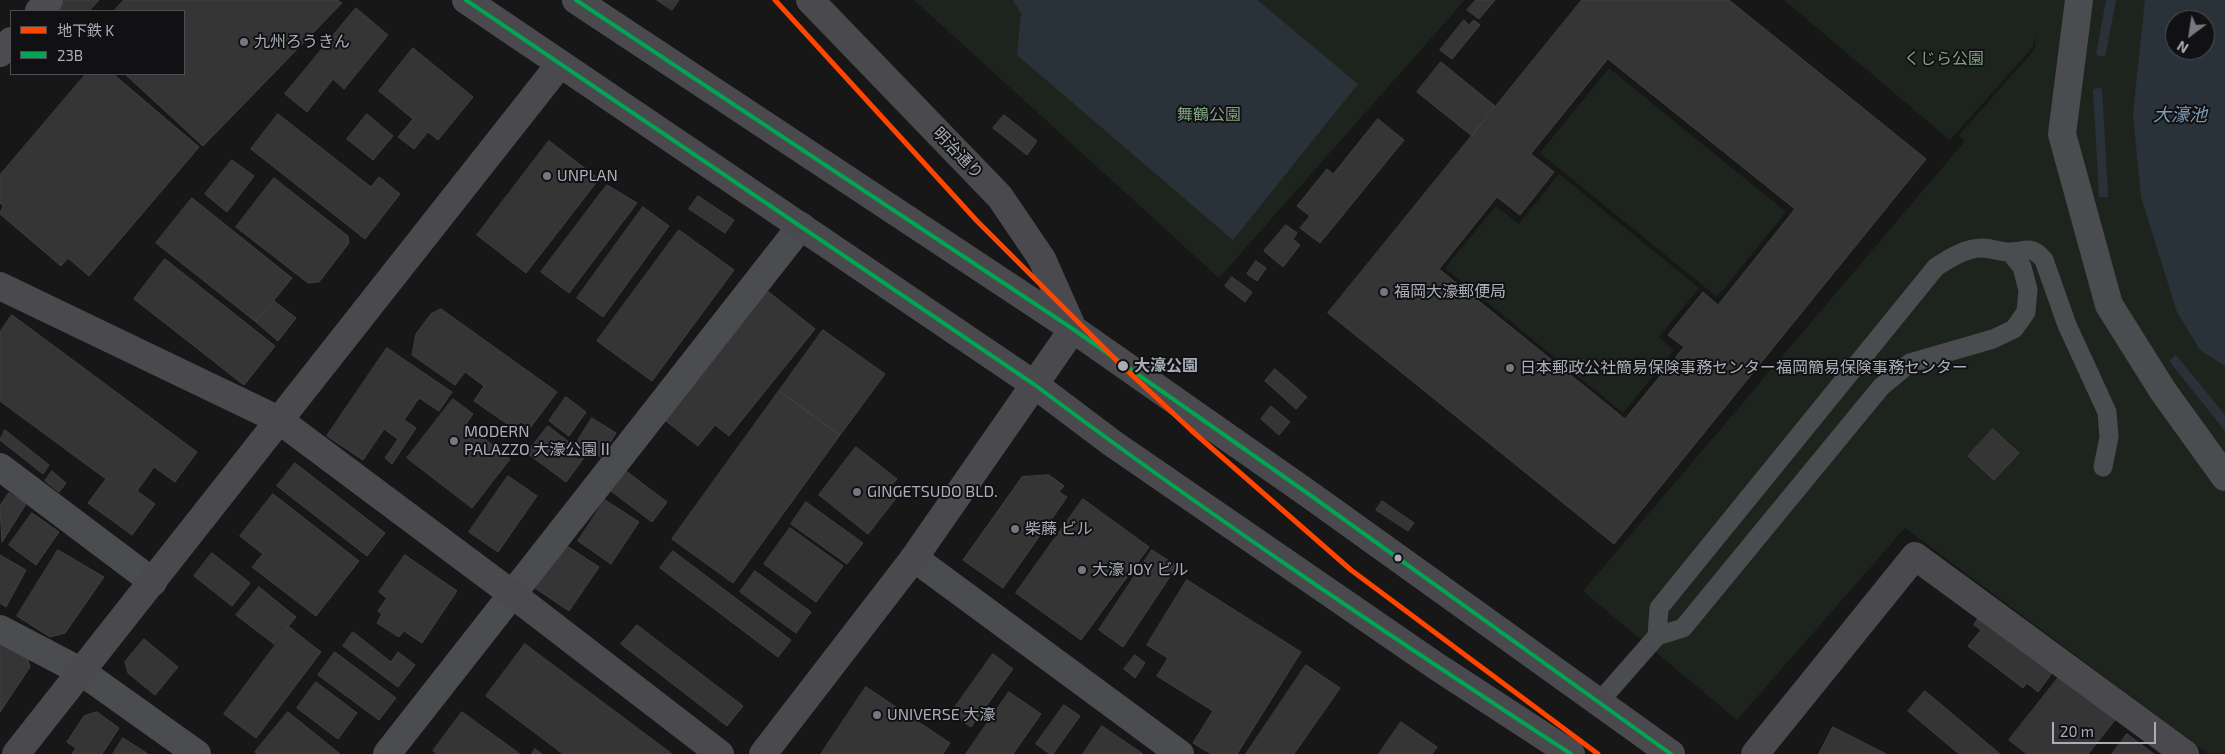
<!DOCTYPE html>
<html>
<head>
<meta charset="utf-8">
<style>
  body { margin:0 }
  #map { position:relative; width:2225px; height:754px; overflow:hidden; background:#171717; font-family:"Exo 2","Noto Sans JP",sans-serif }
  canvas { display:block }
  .legend { position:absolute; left:10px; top:10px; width:175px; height:65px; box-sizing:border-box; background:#111113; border:1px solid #4d4f55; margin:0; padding:6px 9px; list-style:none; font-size:15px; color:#a8adb8 }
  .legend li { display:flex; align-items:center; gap:10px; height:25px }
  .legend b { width:25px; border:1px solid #4d4f55 }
  .north { position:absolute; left:2165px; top:10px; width:50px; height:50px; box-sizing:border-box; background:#111113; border:1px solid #4d4f55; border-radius:50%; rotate:211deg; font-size:14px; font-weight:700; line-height:20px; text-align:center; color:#a8adb8 }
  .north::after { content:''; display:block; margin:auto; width:18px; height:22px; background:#757880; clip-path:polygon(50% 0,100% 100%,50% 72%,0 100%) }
  .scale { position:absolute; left:2052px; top:722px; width:104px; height:22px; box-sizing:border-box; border:2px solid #a8adb8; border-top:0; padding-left:6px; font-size:15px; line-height:18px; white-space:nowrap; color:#a8adb8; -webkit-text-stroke:4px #111113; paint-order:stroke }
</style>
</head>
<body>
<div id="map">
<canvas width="2225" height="754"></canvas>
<ul class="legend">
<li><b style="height:6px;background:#ff4500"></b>地下鉄 K</li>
<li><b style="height:6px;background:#00a651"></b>23B</li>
</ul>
<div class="north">N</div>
<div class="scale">20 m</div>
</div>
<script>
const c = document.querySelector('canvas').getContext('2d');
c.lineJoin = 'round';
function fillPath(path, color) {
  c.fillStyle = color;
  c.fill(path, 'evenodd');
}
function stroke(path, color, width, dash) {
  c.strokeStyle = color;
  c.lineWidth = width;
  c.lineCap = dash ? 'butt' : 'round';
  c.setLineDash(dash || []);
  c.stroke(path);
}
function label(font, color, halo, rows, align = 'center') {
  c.font = font + ' "Exo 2","Noto Sans JP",sans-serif';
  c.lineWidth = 4;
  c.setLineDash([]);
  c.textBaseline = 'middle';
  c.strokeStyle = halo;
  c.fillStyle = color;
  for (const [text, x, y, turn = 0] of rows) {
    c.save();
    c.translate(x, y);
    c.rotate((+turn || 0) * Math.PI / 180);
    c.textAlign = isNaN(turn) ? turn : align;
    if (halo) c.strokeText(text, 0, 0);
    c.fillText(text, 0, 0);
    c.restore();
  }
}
fillPath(new Path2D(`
  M914 0H1465L1219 278Z
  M1784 0H2225V754H2208L1905 528 1737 720 1583 591 1965 141 1959 135 2035 49 2036 32 2033 47 1950 140ZM2175 20H2205V50H2175Z
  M1609 68 1786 212 1717 297 1540 153Z
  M1559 174 1699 288 1659 337 1674 350 1623 413 1445 268 1496 206 1519 224Z`), '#1d241e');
fillPath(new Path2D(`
  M1013 0H1257L1358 84 1233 240 1017 55 1021 14Z
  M2106 0H2116L2105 57 2096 55Z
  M2145 0H2225V366L2200 350 2177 312 2141 197 2133 114ZM2175 20H2205V50H2175Z
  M2102 88 2108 197H2099L2093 89Z
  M2176 355 2225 415V431L2169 361Z`), '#2a3239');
const building = new Path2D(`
  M64 0H99L89 11H62L57 7Z
  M124 0H337L342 3 203 146 125 74H184V11H114Z
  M657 0H679L672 10Z
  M1476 0H1495L1479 19 1467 10Z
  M1582 0H1729L1926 159 1614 544 1328 313ZM1608 59 1795 209 1718 305 1703 292 1668 335 1684 347 1625 419 1439 269 1497 197 1520 215 1554 172 1531 154Z
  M356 8 388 35 344 89 333 79 307 112 285 94Z
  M1464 20 1469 25 1474 20 1480 25 1452 59 1440 50Z
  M413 48 473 97 438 140 428 132 414 149 398 137 413 119 379 91Z
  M1441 62 1495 106 1472 136 1417 92Z
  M86 74H113L199 147 89 276 68 258 61 266 0 214 3 206 0 203V175Z
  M278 114 371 187 379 177 400 194 365 239 251 149Z
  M367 114 393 136 373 160 347 139Z
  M1004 115 1037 141 1027 155 993 128Z
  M1378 119 1404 140 1320 243 1300 228 1310 216 1297 206 1327 169 1333 174Z
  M549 141 599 179 526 273 477 235Z
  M232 160 254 176 227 212 205 194Z
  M274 178 348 236 349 243 319 282 308 283 236 227Z
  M607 185 637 203 569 293 541 272Z
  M698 196 734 220 725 233 689 209Z
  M192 198 292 278 256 322 156 243Z
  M643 207 669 226 603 317 577 298Z
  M1286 225 1297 233 1293 239 1300 245 1283 267 1264 251Z
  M679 230 734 270 652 381 597 341Z
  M165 259 275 346 244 385 134 299Z
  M1256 261 1266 268 1257 281 1247 274Z
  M1232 277 1252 292 1245 302 1225 286Z
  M765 289 815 329 729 436 715 425 698 446 662 418Z
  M274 301 296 318 278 341 256 322Z
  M441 309 557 392 530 428 521 422 513 428 474 401 484 386 465 372 455 385 412 355 416 334 431 314Z
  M12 315 197 452 175 482 154 467 137 491 155 504 132 535 88 503 106 479 0 401V332Z
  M823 330 885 374 840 435 779 391Z
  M387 348 452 392 439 411 419 398 404 420 416 428 392 464 385 458 398 439 384 429 363 460 327 436Z
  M1275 369 1307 397 1296 409 1265 381Z
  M779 391 840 435 733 583 672 539Z
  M566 397 586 412 569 436 549 421Z
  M453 399 473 414 466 424 510 459 472 508 407 458Z
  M1271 406 1290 422 1279 435 1261 419Z
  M592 418 616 433 601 457 577 442Z
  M548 426 586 455 566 482 527 453Z
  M1993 429 2019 453 1994 480 1968 456Z
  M5 430 49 465 43 474 0 440Z
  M856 447 897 479 888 489 897 497 868 534 819 495Z
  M295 463 385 533 367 556 277 486Z
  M52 471 66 483 59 492 45 481Z
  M626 471 667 502 652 522 611 491Z
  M1049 475 1064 486 1059 492 1067 497 1003 588 963 560 1022 477Z
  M508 476 537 496 498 552 469 532Z
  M9 493 26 504 2 542 0 506Z
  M273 494 359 561 316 616 252 567 263 554 240 536Z
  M1083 499 1149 547 1081 640 1016 593Z
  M605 500 639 522 611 564 578 541Z
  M1382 501 1414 523 1408 531 1376 510Z
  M806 502 863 543 847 564 791 524Z
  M32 513 59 532 36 565 9 545Z
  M790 528 843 566 816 602 764 564Z
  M564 544 599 567 569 611 535 588Z
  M58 550 104 577 65 633 50 637 17 616Z
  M1152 550 1177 566 1123 647 1099 630Z
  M673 551 791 640 778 657 660 568Z
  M212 553 250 583 232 606 194 576Z
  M0 555 26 570 6 607 0 603Z
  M405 555 457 591 422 643 404 631 399 637 377 623 382 614 378 611 387 598 379 592Z
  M755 571 811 612 796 633 740 592Z
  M1187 580 1301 652 1237 754H1211L1193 743 1213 711 1157 676 1168 658 1147 645Z
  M259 587 296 617 274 644 236 615Z
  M1979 617 2052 673 2038 692 2027 683 2023 688 1968 646 1981 630 1974 625Z
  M637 625 743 706 727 726 621 644Z
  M289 627 321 652 256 738 224 714Z
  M353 632 391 662 398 652 415 665 398 687 343 646Z
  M144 639 178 667 155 695 128 673 125 662Z
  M4 641 27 657 30 667 0 712V647Z
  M525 644 672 754H563L486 696Z
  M335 652 396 698 379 720 318 675Z
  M993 654 1013 669 971 727 951 713Z
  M1135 655 1145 663 1135 678 1124 669Z
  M1306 665 1340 688 1294 754H1246Z
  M2059 677 2115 720 2088 754H2027L2009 740Z
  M316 682 357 713 338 739 297 708Z
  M866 687 950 743 943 754H821Z
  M1925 691 2000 754H1959L1908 711Z
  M1009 692 1041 714 1013 754H966Z
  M1064 705 1080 716 1053 754H1050L1036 744Z
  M97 712 119 728 102 754H72L76 748 67 742 84 716Z
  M288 712 340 754H258L255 752Z
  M462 712 520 754H437L433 751Z
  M1401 722 1437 747 1432 754H1379Z
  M1102 726 1143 754H1083Z
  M1833 727 1886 754H1819Z
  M2127 734 2154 754H2112Z
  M123 738 148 754H113Z
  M535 749 542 754H532Z`);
fillPath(building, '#353536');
stroke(building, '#3f4043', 1);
stroke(new Path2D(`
  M1657 636 1659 608 1936 267C1950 258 1965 248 1982 248 1991 248 2000 252 2009 252 2026 252 2031 244 2044 260L2067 325 2107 412 2109 437 2103 467
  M1600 701 1657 636 1683 628 1881 387 1910 363 1993 339 2014 329 2026 312 2028 290 2022 267 2010 252`), '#4b4c50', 19);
stroke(new Path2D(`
  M2079 0 2062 134 2109 305 2163 391 2225 477
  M39 11 49 0
  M0 53 11 41
  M0 467 153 582
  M914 558 1180 754
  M0 629 82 672 197 754
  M387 754 801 226`), '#4b4c50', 28);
stroke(new Path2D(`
  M466 0 1035 385 1112 443 1436 666 1571 754
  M576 0 1073 329 1310 495 1671 754
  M810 0 1000 197 1042 259 1073 329
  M0 286 279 420 512 594 720 754
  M16 754 560 64
  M763 754 914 558 1073 329
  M1755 754 1915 556 2185 754`), '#4a4a4e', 28);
stroke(new Path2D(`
  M466 0 1035 385C1208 515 1390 636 1571 754
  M576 0 1073 329 1310 495 1671 754`), '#00a651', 4);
stroke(new Path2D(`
  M775 0 977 221 1118 362 1191 430 1351 570 1598 754`), '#ff4500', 5);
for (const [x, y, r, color] of [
  [244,42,5,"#757880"],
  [547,176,5,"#757880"],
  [1384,292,5,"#757880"],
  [1123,366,6,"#a8adb8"],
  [1510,368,5,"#757880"],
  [454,441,5,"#757880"],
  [857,492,5,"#757880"],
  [1015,529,5,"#757880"],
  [1398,558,4.5,"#a8adb8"],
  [1082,570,5,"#757880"],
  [877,715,5,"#757880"]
]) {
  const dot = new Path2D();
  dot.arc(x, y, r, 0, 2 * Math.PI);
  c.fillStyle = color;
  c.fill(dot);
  stroke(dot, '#111113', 2);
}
label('16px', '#a8adb8', '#111113', [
  ["九州ろうきん",254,42],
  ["UNPLAN",557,176],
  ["福岡大濠郵便局",1394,292],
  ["日本郵政公社簡易保険事務センター福岡簡易保険事務センター",1520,368],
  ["MODERN",464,432],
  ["PALAZZO 大濠公園Ⅱ",464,450],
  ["GINGETSUDO BLD.",867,492],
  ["柴藤 ビル",1025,529],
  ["大濠 JOY ビル",1092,570],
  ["UNIVERSE 大濠",887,715]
], 'left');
label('16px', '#7fa381', '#111113', [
  ["くじら公園",1944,59],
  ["舞鶴公園",1209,115]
]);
label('16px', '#a8adb8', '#111113', [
  ["明治通り",958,153,46]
]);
label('bold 16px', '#a8adb8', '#111113', [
  ["大濠公園",1134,366]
], 'left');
label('italic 18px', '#7f9bb3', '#111113', [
  ["大濠池",2180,115]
]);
</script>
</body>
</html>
